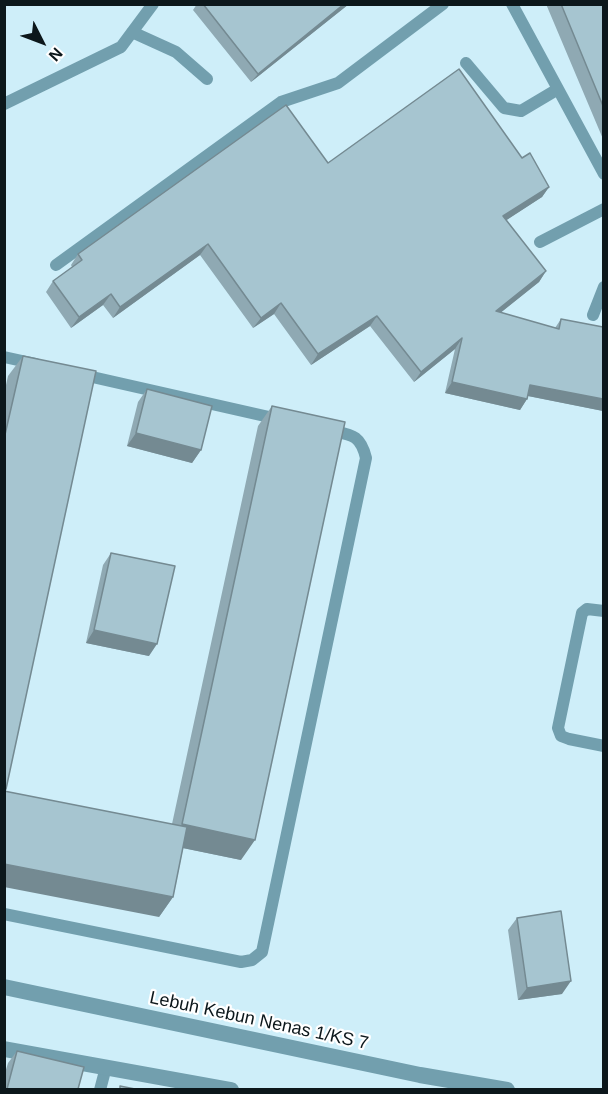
<!DOCTYPE html>
<html>
<head>
<meta charset="utf-8">
<style>
  body { margin:0 }
  #map { position:relative; width:608px; height:1094px; overflow:hidden; background:#ceeef9; font-family:Helvetica,sans-serif }
  canvas { display:block }
  .frame { position:absolute; inset:0; border:6px solid #0c171b; pointer-events:none }
  .north { position:absolute; left:12px; top:12px; width:60px; height:60px; -webkit-text-stroke:4px #fff; paint-order:stroke; rotate:132deg; font-size:16px; font-weight:700; line-height:24px; text-align:center; color:#0c171b }
  .north::after { content:''; display:block; margin:auto; width:21px; height:27px; background:#0c171b; clip-path:polygon(50% 0,100% 100%,50% 72%,0 100%) }
</style>
</head>
<body>
<div id="map">
<canvas width="608" height="1094"></canvas>
<div class="frame"></div>
<div class="north">N</div>
</div>
<script>
const c = document.querySelector('canvas').getContext('2d');
c.lineJoin = 'round';
function stroke(path, color, width, dash) {
  c.strokeStyle = color;
  c.lineWidth = width;
  c.lineCap = dash ? 'butt' : 'round';
  c.setLineDash(dash || []);
  c.stroke(path);
}
function fillPath(path, color) {
  c.fillStyle = color;
  c.fill(path, 'evenodd');
}
function label(font, color, halo, rows, align = 'center') {
  c.font = font + ' Helvetica,sans-serif';
  c.lineWidth = 4.5;
  c.setLineDash([]);
  c.textBaseline = 'middle';
  c.strokeStyle = halo;
  c.fillStyle = color;
  for (const [text, x, y, turn = 0] of rows) {
    c.save();
    c.translate(x, y);
    c.rotate((+turn || 0) * Math.PI / 180);
    c.textAlign = isNaN(turn) ? turn : align;
    if (halo) c.strokeText(text, 0, 0);
    c.fillText(text, 0, 0);
    c.restore();
  }
}
stroke(new Path2D(`
  M512 4 604 174
  M132 32 176 52 207 79
  M466 63 504 108 521 111 558 89
  M4 104 121 47 153 4
  M540 242 604 209
  M56 265 281 102 338 83 443 4
  M593 315 604 287
  M4 357 36 364
  M79 374 278 419
  M604 611 587 609 582 613 558 728 561 736 569 739 604 746
  M4 914 241 962 252 960 262 952 366 458C360 433 350 435 328 430
  M100 1090 106 1067`), '#729fae', 12);
stroke(new Path2D(`
  M4 1049 231 1090`), '#729fae', 16);
stroke(new Path2D(`
  M4 987 420 1075 507 1090`), '#729fae', 16);
fillPath(new Path2D(`
  M197 4H349L251 82 193 10Z
  M546 4H603V139Z
  M522 158 549 187 542 197 506 220 546 271 539 282 500 313 555 328 561 319 603 327V411L528 396 527 399 520 410 445 393 455 349 414 382 370 326 311 365 274 314 253 328 200 255 113 318 103 305 71 328 46 292 53 281 72 267 71 265 78 254 328 163Z
  M23 356 6 789 4 791V394L8 376Z
  M147 389 201 450 192 463 127 446 138 402Z
  M272 406 241 860 183 848 173 897 159 917 172 824 258 426Z
  M111 553 149 656 86 643 103 565Z
  M517 918 562 994 518 1000 508 930Z
  M17 1051 78 1089H4V1076L8 1063Z`), '#8fa9b3');
fillPath(new Path2D(`
  M344 4H349L251 82 258 74Z
  M549 187 542 197 496 227 503 216Z
  M208 244 200 255 113 318 120 307Z
  M546 271 539 282 489 322 496 311Z
  M111 294 103 305 71 328 79 317Z
  M281 303 274 314 253 328 261 318Z
  M377 316 370 326 311 365 318 354Z
  M462 338 455 349 414 382 421 372Z
  M452 382 527 399 520 410 445 393Z
  M530 385 603 399V411L523 395Z
  M136 433 201 450 192 463 127 446Z
  M94 630 157 644 149 656 86 643Z
  M182 824 255 840 241 860 168 845Z
  M4 864 173 897 159 917 4 887Z
  M571 981 562 994 518 1000 527 988Z`), '#748a92');
const building = new Path2D(`
  M203 4H344L258 74Z
  M561 4H603V106Z
  M459 69 522 158 530 153 549 187 503 216 546 271 496 311 559 329 561 319 603 327V399L530 385 527 399 452 382 462 338 421 372 377 316 318 354 281 303 261 318 208 244 120 307 111 294 79 317 53 281 82 260 78 254 286 105 328 163Z
  M23 356 96 371 6 789H4V439Z
  M147 389 212 406 201 450 136 433Z
  M272 406 345 422 255 840 182 824Z
  M111 553 175 566 157 644 94 630Z
  M4 791 187 827 173 897 4 864Z
  M561 911 571 981 527 988 517 918Z
  M17 1051 84 1067 78 1089H7Z
  M120 1086 135 1089H120Z`);
fillPath(building, '#a6c5d0');
stroke(building, '#748a92', 1.5);
label('18px', '#0c171b', '#fff', [
  ["Lebuh Kebun Nenas 1/KS 7",259,1021,12]
]);
</script>
</body>
</html>
